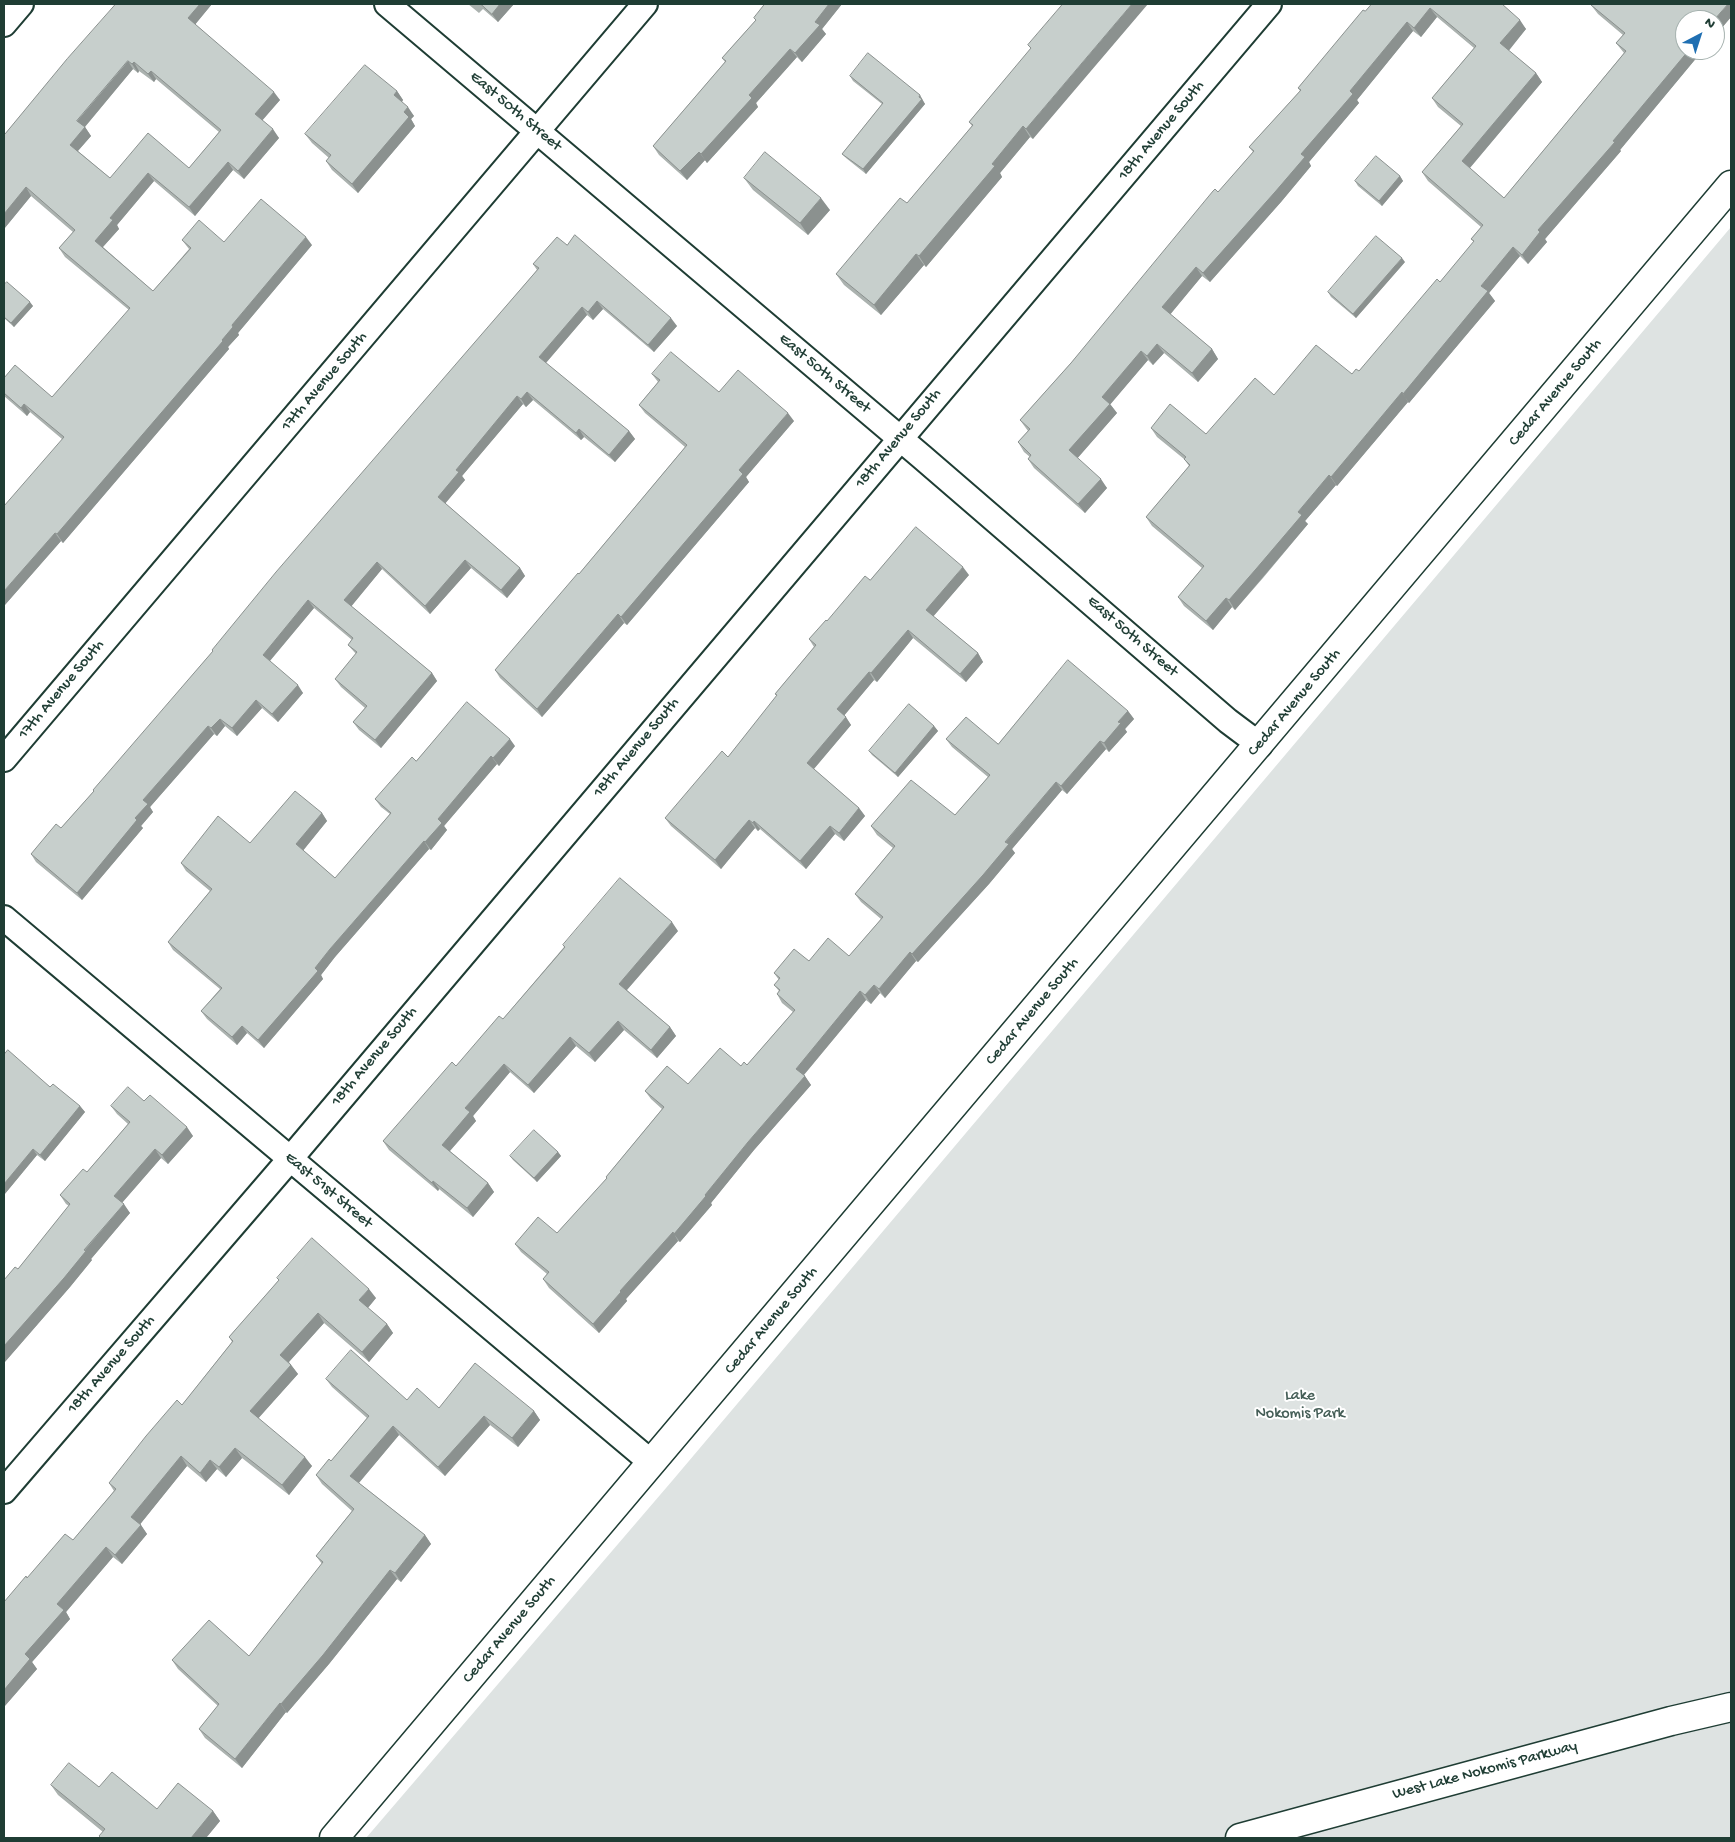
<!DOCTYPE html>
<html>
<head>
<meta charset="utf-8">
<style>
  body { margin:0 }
  #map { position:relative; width:1735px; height:1842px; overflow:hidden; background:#fff; font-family:"Gochi Hand",sans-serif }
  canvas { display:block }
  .frame { position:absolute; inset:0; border:5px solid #1f3d34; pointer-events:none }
  .north { position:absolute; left:1675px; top:10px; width:50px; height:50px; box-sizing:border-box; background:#fff; border:1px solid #a5b1ae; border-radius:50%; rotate:40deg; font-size:14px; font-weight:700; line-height:20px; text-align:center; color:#1f3d34 }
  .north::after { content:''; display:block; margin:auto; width:18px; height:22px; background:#1f6fb2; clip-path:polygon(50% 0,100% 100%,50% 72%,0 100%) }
</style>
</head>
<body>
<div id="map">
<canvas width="1735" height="1842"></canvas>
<div class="frame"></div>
<div class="north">N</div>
</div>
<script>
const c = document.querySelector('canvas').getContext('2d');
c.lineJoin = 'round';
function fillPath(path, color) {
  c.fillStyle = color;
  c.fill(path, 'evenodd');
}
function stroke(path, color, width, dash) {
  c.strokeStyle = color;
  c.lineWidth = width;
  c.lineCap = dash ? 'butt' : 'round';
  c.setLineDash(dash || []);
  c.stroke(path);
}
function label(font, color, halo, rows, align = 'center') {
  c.font = font + ' "Gochi Hand",sans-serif';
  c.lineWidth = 4;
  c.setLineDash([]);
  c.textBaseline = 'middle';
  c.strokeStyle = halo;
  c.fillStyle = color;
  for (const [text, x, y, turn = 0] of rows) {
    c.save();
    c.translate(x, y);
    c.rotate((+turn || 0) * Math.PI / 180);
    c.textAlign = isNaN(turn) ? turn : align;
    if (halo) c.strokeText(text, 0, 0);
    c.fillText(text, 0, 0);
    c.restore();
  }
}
fillPath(new Path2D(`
  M1731 227V1838H366L672 1481Z`), '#dee3e2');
const street = new Path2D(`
  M387 4 922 457 1228 721 1260 745
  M4 24 21 4
  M4 759 645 4
  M4 918 652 1463
  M4 1491 290 1159 1269 4`);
const secondary = new Path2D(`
  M334 1838 1731 185
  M1240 1838 1671 1721 1731 1707`);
stroke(street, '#1f3d34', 28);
stroke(secondary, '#1f3d34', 31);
stroke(street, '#fff', 24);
stroke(secondary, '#fff', 28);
fillPath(new Path2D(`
  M116 4H212L195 24 280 100 262 120 279 138 244 179 233 170 195 216 154 181 117 225 119 229 103 247 153 291 189 249 182 240 312 245 238 333 239 335 228 347 229 349 63 543 61 541 4 606 62 439 30 412 27 416 4 396V378L52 397 129 310 65 257 59 248 73 232 31 196 4 229V133L5 134ZM133 69 138 73 139 71 154 82 156 79 219 132 189 168 110 178 78 151 91 136 85 127Z
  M468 4H514L498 22 483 9 479 13Z
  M765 4H842L822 29 826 34 802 62 797 57 756 103 758 107 707 163 705 160 687 180 659 155 653 146 725 62 722 58 756 20 754 18Z
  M1063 4 1033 139 1030 137 1000 173 1002 177 926 267 924 265 881 315 844 285 836 274 907 203 972 126 969 122 1031 49 1028 45Z
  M1502 4 1526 29 1508 50 1536 73 1542 82 1470 168 1504 198 1624 53 1616 43 1623 35 1598 14 1591 5 1731 17 1715 36V20L1685 50H1703L1620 150 1621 151 1545 239 1547 242 1528 264 1520 256 1489 293 1495 301 1409 403 1408 402 1337 486 1336 485 1305 521 1308 524 1263 578 1235 610 1232 607 1213 630 1184 606 1178 597 1202 568 1152 526 1146 517 1189 466 1184 459 1157 437 1151 428 1206 434 1274 395 1352 374 1359 371 1440 282 1474 242 1471 239 1481 227 1428 181 1422 172 1461 126 1438 107 1432 98 1474 48 1437 17 1421 37 1413 31 1357 100 1359 103 1309 162 1311 166 1281 202 1210 282 1202 276 1170 314 1212 349 1218 359 1198 382 1164 353 1153 365 1148 360 1110 404 1117 413 1077 458 1107 488 1085 513 1034 468 1028 459 1030 457 1024 452 1018 442 1028 431 1020 420 1071 363 1253 152 1249 147 1300 91 1298 88 1365 11Z
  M850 76 923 100H922L925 104 866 174 846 158 842 154 882 104 853 81Z
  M397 91 403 100 402 102 414 116 411 119 415 126 358 193 332 170 326 161 329 158 312 143 305 134Z
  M1400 176 1403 181 1382 206 1358 186 1355 181Z
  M744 178 830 210 808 235 753 190Z
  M567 245 677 326 654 352 603 309 593 320 587 315 546 363 629 431 635 439 615 462 584 437 581 440 533 400 526 407 523 404 462 476 465 480 445 503 520 568 525 576 507 598 471 568 430 614 382 569 351 606 432 673 437 681 381 748 359 730 353 722 365 708 341 687 335 679 356 654 348 645 352 640 314 608 270 661 303 693 278 722 262 708 237 736 225 726 217 736 214 734 150 807 153 812 141 826 143 828 82 900 36 862 31 854 61 828 94 791 537 270 533 264Z
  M1405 262 1356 318 1331 297 1328 292Z
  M4 285 33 306 14 327 4 318Z
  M652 374 719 392 794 421 746 477 749 482 627 625 624 623 542 717 500 678 495 670 579 574 685 447 645 413 639 405 658 382Z
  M969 575 933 616 978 653 983 662 966 682 913 638 877 682 874 680 844 715 851 725 814 769 859 808 865 816 844 841 835 834 806 869 760 829 758 831 755 828 721 869 671 826 665 818 728 757 777 696 775 694 814 647 809 639 870 580Z
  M1128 711 1134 719 1125 729 1127 732 1109 752 1106 749 1067 794 1062 790 1012 849 1015 853 989 884 918 962 916 961 885 998 880 993 871 1004 866 1000 804 1075 811 1085 754 1150 711 1203 712 1205 680 1242 678 1241 626 1299 627 1301 599 1333 549 1288 543 1279 547 1274 521 1252 515 1244 557 1233 607 1179 606 1177 662 1109 651 1099 645 1091 688 1084 747 1065 793 1012 782 1003 777 994 779 991 774 985 779 980 774 973 809 961 849 956 881 919 861 902 855 894 893 848 877 835 871 826 955 815 988 777 952 747 946 739 998 744Z
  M934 726 938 731 898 777 872 755 869 751Z
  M515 746 499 766 497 764 444 826 447 830 431 850 429 849 335 957 321 975 323 979 264 1048 247 1033 237 1045 207 1019 201 1011 220 989 173 950 168 942 210 891 186 871 181 863 250 843 322 813 327 821 303 850 335 878 390 814 381 807 375 799 416 761Z
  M678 931 627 990 670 1027 676 1036 657 1058 624 1030 595 1062 576 1046 534 1093 510 1072 473 1116 476 1121 450 1151 488 1183 494 1192 473 1217 439 1189 438 1191 389 1150 383 1141 456 1066 503 1019 564 947 563 945Z
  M4 1055 50 1087 80 1106 85 1112 45 1161 37 1155 4 1195Z
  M144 1101 193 1136 168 1164 161 1158 122 1203 130 1213 91 1259 92 1260 70 1287 4 1363V1280L18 1269 69 1206 66 1204 60 1195 87 1172 128 1124 117 1114 111 1106Z
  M558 1152 561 1156 537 1182 513 1160 510 1156Z
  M277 1278 376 1298 368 1308 387 1324 393 1333 369 1362 324 1323 289 1362 298 1374 258 1418 312 1466 289 1495 242 1458 226 1477 217 1469 206 1482 187 1466 140 1524 147 1534 122 1564 113 1557 66 1612 70 1619 32 1662 37 1669 4 1707 27 1578 73 1540 114 1491 109 1483 182 1405 232 1342 229 1337 279 1280Z
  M326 1379 439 1408 534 1411 540 1420 518 1447 490 1425 445 1476 399 1435 359 1483 425 1535 431 1544 401 1582 397 1579 329 1664 287 1713 286 1712 242 1768 205 1738 199 1729 218 1706 178 1669 172 1660 249 1656 322 1564 316 1556 352 1511 322 1484 316 1475 331 1461 367 1418 332 1387Z
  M51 1785 99 1787 157 1809 213 1811 220 1821 206 1838H100L99 1836 103 1832 58 1795Z`), '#abb2af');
fillPath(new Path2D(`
  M200 4H212L194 26 188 18Z
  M500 4H514L498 22 492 14Z
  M829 4H842L822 29 826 34 802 62 795 53 815 22Z
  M1132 4H1148L1033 139 1026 129Z
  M1728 4H1731V17L1715 36 1714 20Z
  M1430 8 1437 17 1421 37 1414 28Z
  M1520 20 1526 29 1507 53 1500 43Z
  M1407 22 1413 31 1357 100 1359 103 1309 162 1311 166 1281 202 1210 282 1203 273 1301 154 1350 91Z
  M790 49 797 57 756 103 758 107 707 163 701 154 749 95Z
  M1689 50H1703L1620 150 1621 151 1545 239 1547 242 1528 264 1522 255 1538 230Z
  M128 61 133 69 83 129 77 121Z
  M134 62 139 71 138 73 132 64Z
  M151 71 156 79 154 82 148 74Z
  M1536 73 1542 82 1468 170 1462 161Z
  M397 91 403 100 400 104 394 95Z
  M274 92 280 100 261 122 255 114Z
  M920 95 925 104 866 174 863 169Z
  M408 107 414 116 411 119 415 126 358 193 352 184Z
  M1023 126 1030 137 1000 173 1002 177 926 267 919 256 992 164Z
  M85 127 91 136 76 153 70 145Z
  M273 129 279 138 244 179 238 171Z
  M699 152 705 160 687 180 680 171Z
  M228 162 233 170 195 216 189 207Z
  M148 173 154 181 117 225 119 229 101 249 95 241 110 218Z
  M1400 176 1403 181 1382 206 1379 201Z
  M26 187 31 196 4 229V214Z
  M821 198 830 210 808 235 800 223Z
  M306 237 312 245 238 333 239 335 228 347 229 349 63 543 57 534 222 340 232 325Z
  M1513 247 1520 256 1489 293 1495 301 1409 403 1403 394 1481 286Z
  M916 254 924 265 881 315 874 305Z
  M1402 258 1405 262 1356 318 1353 314Z
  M1196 267 1202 276 1169 316 1162 307Z
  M597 301 603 309 593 320 588 312Z
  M30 302 33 306 14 327 11 323Z
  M582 307 587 315 544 365 539 357Z
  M671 318 677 326 654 352 648 345Z
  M1157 344 1164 353 1153 365 1147 356Z
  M1212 349 1218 359 1198 382 1192 373Z
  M1141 351 1148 360 1109 406 1110 404 1117 413 1076 460 1069 450 1102 397Z
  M527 392 533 400 526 407 521 399Z
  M1402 392 1408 402 1337 486 1331 477Z
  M517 396 523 404 462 476 465 480 444 505 438 497 456 470Z
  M24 404 30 412 27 416 21 408Z
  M788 413 794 421 746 477 749 482 627 625 621 617 739 470Z
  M579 429 584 437 581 440 576 433Z
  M629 431 635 439 615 462 609 455Z
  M1329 475 1336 485 1305 521 1308 524 1235 610 1229 600 1298 512Z
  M1101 479 1107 488 1085 513 1078 504Z
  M55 533 61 541 4 606V591Z
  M465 560 471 568 430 614 425 606Z
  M377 562 382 569 350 608 344 600Z
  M963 567 969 575 932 618 926 610Z
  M520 568 525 576 507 598 501 590Z
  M1226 598 1232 607 1213 630 1206 621Z
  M308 600 314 608 268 663 263 655Z
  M618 614 624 623 542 717 537 709Z
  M908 630 913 638 877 682 871 673Z
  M978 653 983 662 966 682 960 674Z
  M869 672 874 680 843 717 837 709Z
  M432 673 437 681 381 748 375 740Z
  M298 685 303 693 278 722 272 714Z
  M256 700 262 708 237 736 232 728Z
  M1128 711 1134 719 1125 729 1127 732 1109 752 1104 743 1118 722Z
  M846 717 851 725 812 771 807 763Z
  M220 719 225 726 217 736 211 728Z
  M208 726 214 734 150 807 153 812 141 826 143 828 82 900 77 893 135 818 143 800Z
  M934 726 938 731 898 777 895 773Z
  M510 739 515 746 499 766 493 758Z
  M1100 741 1106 749 1067 794 1061 786Z
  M491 756 497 764 444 826 447 830 431 850 425 842 438 819Z
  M1056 782 1062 790 1012 849 1015 853 989 884 918 962 912 954Z
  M859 808 865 816 844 841 839 833Z
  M322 813 327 821 302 852 296 844Z
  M749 820 755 828 721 869 715 860Z
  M754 821 760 829 758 831 753 823Z
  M830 826 835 834 806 869 800 861Z
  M424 841 429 849 335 957 321 975 323 979 264 1048 258 1040 330 949Z
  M672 922 678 931 625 992 619 984Z
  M910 952 916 961 885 998 879 989Z
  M874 985 880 993 871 1004 865 995Z
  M860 991 866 1000 802 1077 796 1069Z
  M618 1021 624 1030 595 1062 589 1053Z
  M242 1026 247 1033 237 1045 232 1037Z
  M670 1027 676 1036 657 1058 651 1050Z
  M570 1037 576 1046 534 1093 528 1085Z
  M504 1064 510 1072 473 1116 476 1121 448 1153 442 1145 465 1108Z
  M805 1076 811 1085 754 1150 711 1203 712 1205 680 1242 674 1234 705 1195 748 1142Z
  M80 1106 85 1112 45 1161 40 1155Z
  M187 1127 193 1136 168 1164 162 1155Z
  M33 1149 37 1155 4 1195V1184Z
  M155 1149 161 1158 120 1205 114 1196Z
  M558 1152 561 1156 537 1182 534 1178Z
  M433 1181 439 1189 438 1191 432 1183Z
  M488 1183 494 1192 473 1217 467 1208Z
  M124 1204 130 1213 91 1259 92 1260 70 1287 4 1363V1346Z
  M673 1232 678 1241 626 1299 627 1301 599 1333 593 1324 620 1291Z
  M369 1289 376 1298 366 1310 359 1300Z
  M318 1313 324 1323 287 1364 280 1355Z
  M387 1324 393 1333 369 1362 362 1352Z
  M291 1365 298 1374 256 1421 250 1411Z
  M534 1411 540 1420 518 1447 512 1438Z
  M484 1416 490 1425 445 1476 438 1467Z
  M393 1426 399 1435 357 1485 350 1476Z
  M235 1448 242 1458 226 1477 219 1467Z
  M181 1456 187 1466 138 1527 131 1517Z
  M305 1457 312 1466 289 1495 282 1485Z
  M210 1460 217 1469 206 1482 200 1473Z
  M141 1525 147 1534 122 1564 115 1555Z
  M425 1535 431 1544 401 1582 395 1573Z
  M106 1547 113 1557 66 1612 70 1619 32 1662 37 1669 4 1707V1690L25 1654 57 1604Z
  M390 1570 397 1579 329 1664 287 1713 281 1704Z
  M280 1703 286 1712 242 1768 235 1759Z
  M213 1811 220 1821 206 1838H191Z`), '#8b918f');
const building = new Path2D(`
  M116 4H200L188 18 274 92 255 114 273 129 238 171 228 162 189 207 148 173 110 218 113 220 95 241 153 291 191 248 182 240 199 220 224 242 261 199 306 237 232 325 233 327 222 340 223 341 57 534 55 533 4 591V506L64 437 24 404 21 408 4 393V378L15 365 52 397 130 308 59 248 75 230 26 187 4 214V133L5 134 67 59ZM128 61 132 64 134 62 148 74 151 71 221 130 189 168 148 133 110 178 70 145 85 127 77 121Z
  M481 4H500L492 14Z
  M765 4H829L815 22 820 25 795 53 790 49 749 95 752 98 701 154 699 152 680 171 653 146 726 61 722 58 756 20 754 18Z
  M1063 4H1132L1026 129 1023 126 992 164 995 166 919 256 916 254 874 305 836 274 900 198 907 203 973 125 969 122 1031 48 1028 45Z
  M1372 4H1502L1520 20 1500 43 1536 73 1462 161 1504 198 1626 51 1616 43 1625 33 1591 5 1592 4H1728L1714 20H1685V50H1689L1613 141 1615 142 1538 230 1540 232 1522 255 1513 247 1481 286 1488 291 1403 394 1402 392 1331 477 1329 475 1298 512 1302 515 1256 569 1229 600 1226 598 1206 621 1178 597 1204 566 1146 517 1190 465 1184 459 1186 457 1151 428 1170 404 1206 434 1255 378 1274 395 1316 345 1352 374 1356 369 1359 371 1437 279 1440 282 1474 241 1471 239 1483 225 1422 172 1463 124 1432 98 1476 46 1430 8 1414 28 1407 22 1350 91 1353 94 1301 154 1305 157 1275 192 1203 273 1196 267 1162 307 1212 349 1192 373 1157 344 1147 356 1141 351 1102 397 1110 404 1069 450 1101 479 1078 504 1028 459 1031 455 1018 442 1030 429 1020 420 1071 363 1213 191 1215 189 1218 192 1254 151 1249 147 1301 90 1298 88 1363 10 1365 11Z
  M868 53 920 95 919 97 922 99 863 169 842 154 883 103 850 76Z
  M365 65 397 91 394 95 408 107 404 112 409 117 352 184 326 161 331 155 305 134Z
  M765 152 821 198 800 223 744 178Z
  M1376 156 1400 176 1379 201 1355 181Z
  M575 235 671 318 648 345 597 301 588 312 582 307 539 357 629 431 609 455 579 429 576 433 527 392 521 399 517 396 456 470 459 472 438 497 520 568 501 590 465 560 425 606 377 562 344 600 432 673 375 740 353 722 367 706 335 679 357 652 348 645 353 638 308 600 263 655 298 685 272 714 256 700 232 728 220 719 211 728 208 726 143 800 148 804 135 818 137 820 77 893 31 854 56 824 61 828 94 791 93 790 213 651 212 650 276 572 539 268 533 264 557 237 567 245Z
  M1376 236 1402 258 1353 314 1328 292Z
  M7 282 30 302 11 323 4 317V285Z
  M671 352 719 392 738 370 788 413 739 470 743 474 621 617 618 614 537 709 495 670 578 573 579 574 687 445 639 405 660 380 652 374Z
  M916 527 963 567 926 610 978 653 960 674 908 630 871 673 869 672 837 709 846 717 807 763 859 808 839 833 830 826 800 861 754 821 753 823 749 820 715 860 665 818 722 751 728 757 777 695 775 694 816 645 809 639 826 620 827 621 865 576 870 580Z
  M1068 660 1128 711 1118 722 1121 723 1104 743 1100 741 1061 786 1056 782 1005 842 1009 844 983 875 912 954 910 952 879 989 874 985 865 995 860 991 796 1069 805 1076 748 1142 705 1195 706 1196 674 1234 673 1232 620 1291 621 1292 593 1324 543 1279 549 1272 515 1244 538 1217 557 1233 607 1178 606 1177 664 1107 645 1091 667 1066 688 1084 720 1048 741 1066 744 1062 747 1065 795 1010 777 994 780 990 774 985 780 978 774 973 794 949 809 961 828 938 849 956 883 917 855 894 895 846 871 826 911 780 955 815 990 775 946 739 966 717 998 744Z
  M467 702 510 739 493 758 491 756 438 819 442 823 425 842 424 841 330 949 315 968 318 971 258 1040 242 1026 232 1037 201 1011 222 988 168 942 212 889 181 863 218 816 250 843 295 791 322 813 296 844 335 878 391 813 375 799 412 757 416 761Z
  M909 704 934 726 895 773 869 751Z
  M620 878 672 922 619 984 670 1027 651 1050 618 1021 589 1053 570 1037 528 1085 504 1064 465 1108 470 1112 442 1145 488 1183 467 1208 433 1181 432 1183 383 1141 452 1062 456 1066 499 1016 503 1019 565 947 563 945Z
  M8 1050 50 1087 53 1084 80 1106 40 1155 33 1149 4 1184V1055Z
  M128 1087 144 1101 150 1095 187 1127 162 1155 155 1149 114 1196 124 1204 84 1250 86 1251 64 1278 4 1346V1280L15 1267 18 1269 70 1204 60 1195 83 1169 87 1172 130 1122 111 1106Z
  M534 1130 558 1152 534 1178 510 1156Z
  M312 1238 369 1289 359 1300 387 1324 362 1352 318 1313 280 1355 291 1365 250 1411 305 1457 282 1485 235 1448 219 1467 210 1460 200 1473 181 1456 131 1517 141 1525 115 1555 106 1547 57 1604 64 1610 25 1654 30 1659 4 1690V1602L26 1576 27 1578 65 1534 73 1540 116 1489 109 1483 146 1436 177 1400 182 1405 233 1341 229 1337 279 1280 277 1278Z
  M351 1350 407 1400 417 1388 439 1408 475 1363 534 1411 512 1438 484 1416 438 1467 393 1426 350 1476 425 1535 395 1573 390 1570 323 1655 281 1704 280 1703 235 1759 199 1729 219 1704 172 1660 209 1620 249 1656 323 1562 316 1556 354 1509 316 1475 329 1459 331 1461 369 1416 326 1379Z
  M69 1763 99 1787 112 1772 157 1809 178 1783 213 1811 191 1838H101L99 1836 105 1829 51 1785Z`);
fillPath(building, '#c7cfcc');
stroke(building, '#8b918f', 1);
label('16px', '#1f3d34', '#fff', [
  ["East 50th Street",515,112,40],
  ["18th Avenue South",1162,131,-50],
  ["East 50th Street",824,374,40],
  ["17th Avenue South",325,382,-50],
  ["Cedar Avenue South",1556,393,-50],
  ["18th Avenue South",899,439,-50],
  ["East 50th Street",1132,637,41],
  ["17th Avenue South",62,690,-50],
  ["Cedar Avenue South",1295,703,-50],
  ["18th Avenue South",637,748,-50],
  ["Cedar Avenue South",1033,1012,-50],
  ["18th Avenue South",375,1057,-50],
  ["East 51st Street",328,1191,40],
  ["Cedar Avenue South",772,1321,-50],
  ["18th Avenue South",112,1365,-49],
  ["Cedar Avenue South",510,1630,-50],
  ["West Lake Nokomis Parkway",1485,1771,-15]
]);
label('16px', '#455e57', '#fff', [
  ["Lake",1300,1397],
  ["Nokomis Park",1300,1415]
]);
</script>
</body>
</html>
